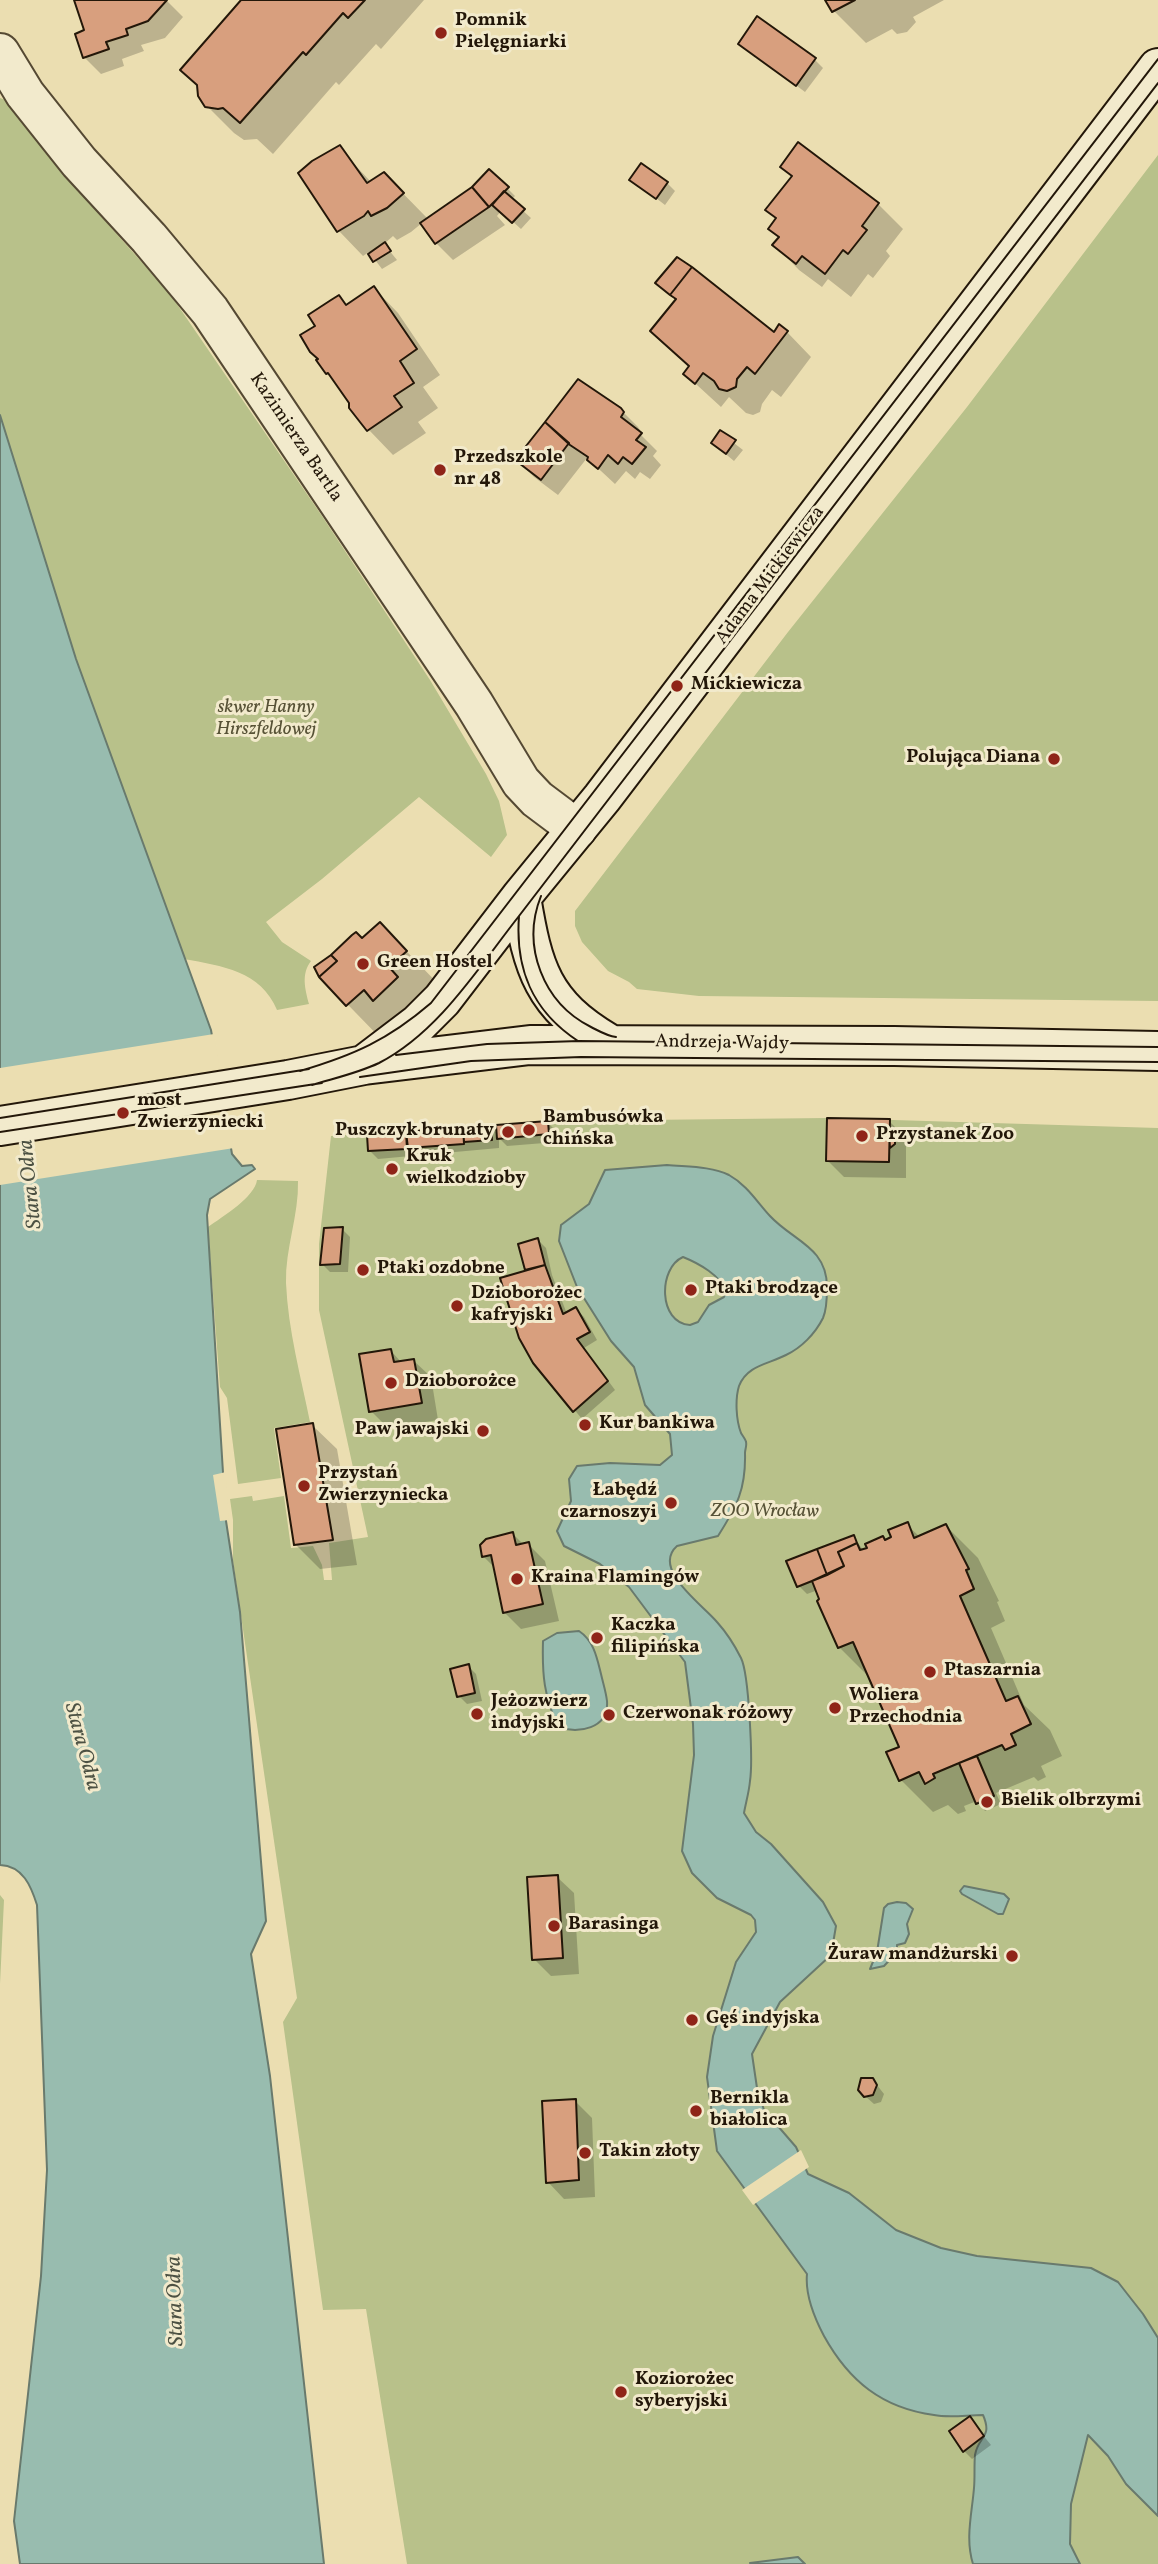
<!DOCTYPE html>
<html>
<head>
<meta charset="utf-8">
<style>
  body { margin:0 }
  canvas { display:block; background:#ebdeb1 }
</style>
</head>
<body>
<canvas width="1158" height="2564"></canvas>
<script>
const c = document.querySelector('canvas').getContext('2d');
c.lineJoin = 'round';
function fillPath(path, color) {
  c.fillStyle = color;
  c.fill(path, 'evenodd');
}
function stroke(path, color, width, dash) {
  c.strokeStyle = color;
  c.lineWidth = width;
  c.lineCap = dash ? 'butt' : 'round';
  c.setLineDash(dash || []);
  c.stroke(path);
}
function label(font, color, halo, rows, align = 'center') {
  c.font = font + ' Vollkorn,serif';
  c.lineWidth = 6;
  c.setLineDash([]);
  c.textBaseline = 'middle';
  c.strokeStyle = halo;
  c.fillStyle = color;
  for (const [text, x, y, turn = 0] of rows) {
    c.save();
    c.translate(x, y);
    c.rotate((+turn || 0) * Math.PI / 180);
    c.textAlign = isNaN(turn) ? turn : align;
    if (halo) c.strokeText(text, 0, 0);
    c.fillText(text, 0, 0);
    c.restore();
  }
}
fillPath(new Path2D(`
  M0 98 9 101 82 195 170 294 322 516 430 680 486 774 499 801 507 835 491 857 419 797 322 879 266 922 282 942 311 961C301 974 305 989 309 1004L277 1010C261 971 222 966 184 959L76 659 0 415Z
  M1158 155V1001L699 996 637 989 629 982 608 971 582 942 575 926V911L788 632 967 407Z
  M827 1118 1158 1128V2564H407L366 2309 323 2310 283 2022 297 1998 233 1561V1520L230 1499 252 1496 253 1501 284 1496 291 1548 313 1546 322 1565 324 1580H332L329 1543 368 1537 319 1310V1244L331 1136 548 1121Z
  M257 1180 298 1181C299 1215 285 1249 286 1283 288 1330 301 1377 310 1422L274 1428 281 1478 238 1484 227 1398 220 1387 208 1227C222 1217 255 1197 257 1180Z
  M0 1895 4 1900 0 1984Z`), '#b8c18a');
const water = new Path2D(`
  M0 415 76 659 211 1030 232 1154 242 1166 252 1165 255 1169 210 1199 207 1215 226 1521 240 1612 266 1921 251 1954 270 2076 324 2564H20L14 2521 41 2276 47 2170 37 1905C31 1886 23 1866 0 1865Z
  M667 1165C686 1167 711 1166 729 1175 747 1185 757 1202 770 1216 793 1241 827 1247 827 1287 827 1297 827 1309 823 1318 815 1334 801 1348 786 1355 769 1364 747 1365 739 1386 735 1399 736 1420 741 1433 742 1435 746 1440 746 1442 747 1446 745 1449 745 1453 746 1489 737 1506 718 1536L677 1546C651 1569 703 1605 717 1622 726 1632 735 1646 741 1658 749 1674 753 1761 750 1781 749 1792 746 1802 744 1813L756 1832 771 1844 823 1902 836 1926 831 1955 780 2002 752 2054 757 2088 764 2110 796 2147 808 2174 849 2193 896 2230 941 2248 977 2256 1091 2268 1118 2282 1143 2314 1158 2338V2516L1126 2484 1108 2456 1088 2435 1071 2504 1070 2544 1080 2564H973C965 2539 972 2513 974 2488 975 2477 974 2465 975 2455 978 2436 993 2438 983 2415 967 2415 949 2418 934 2415 882 2408 849 2381 824 2336 815 2319 805 2295 807 2274L717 2151 707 2077 713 2036 736 1962 756 1932 755 1920 751 1915 717 1898 692 1873 682 1851 694 1755 693 1724 685 1662 629 1587 600 1564 564 1546 557 1531 571 1501 569 1479 577 1466 610 1463 660 1465 672 1455 670 1434 645 1405 634 1367 611 1341 577 1287 559 1241 561 1225 589 1204 605 1170ZM683 1257C698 1263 722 1276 726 1292L724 1297 709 1305 698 1322 690 1325C658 1323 658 1268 683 1257Z
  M579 1631C594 1641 597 1658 601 1674 603 1683 606 1692 607 1701 609 1729 578 1734 558 1727 544 1696 542 1675 543 1641L557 1633Z
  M964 1886 1004 1894 1009 1899 1003 1914H998L962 1894 960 1891Z
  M897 1902 906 1903 913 1909 907 1924 909 1934 905 1943 897 1945V1952L884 1966 870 1969 877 1952 884 1908 888 1904Z
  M798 2557 805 2564H751L750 2563Z`);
fillPath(water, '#98bcaf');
stroke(water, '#697a6d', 2);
fillPath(new Path2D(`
  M214 1034 234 1148 0 1185V1068Z
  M226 1472 229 1520 220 1521 213 1475Z
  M801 2150 809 2167 753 2205 742 2190Z`), '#ebdeb1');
fillPath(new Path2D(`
  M76 0H166L183 17 165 38 141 45 144 51 122 59 124 66 101 74 85 58 77 35 87 32Z
  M244 0H424L381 49 376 44 339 85 336 82 273 154 257 139 244 140 234 133 202 101Z
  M827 0H944L913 17 916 22 907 32 897 34 892 29 866 43 834 11Z
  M740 43 815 60 823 68 805 92Z
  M339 148 371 182 384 174 428 219 473 188 490 171 515 196 511 200 531 218 521 229 501 211 497 216 505 225 453 260 436 243 422 223 411 232 397 240 393 236 384 244 397 260 382 269 369 252 363 256 339 231Z
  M782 166 878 204 903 229 886 251 890 256 873 278 868 274 851 297 828 279 822 287 799 270 775 245 780 238 770 229 778 220 793 177Z
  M631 179 667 183 675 191 665 205Z
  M657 283 774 334 787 332 811 357 781 397 772 390 762 404 760 412 753 415 746 413 729 397 721 407 685 374 690 368 652 331 677 300Z
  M374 288 398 313 440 375 423 387 438 408 418 422 426 433 393 455 369 430 338 384 319 360 317 327 339 297 347 306Z
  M620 409 638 427 640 430 638 432 657 451 653 456 661 465 650 479 640 472 635 479 626 471 615 484 587 458 558 495 534 477 517 460Z
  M721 433 743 450 734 461 722 451Z
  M380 924 449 995 390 1048 320 976Z
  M889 1121 906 1138V1178L844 1177 828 1161Z
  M548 1123 556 1131 557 1142 507 1146 499 1138V1148L378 1159 370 1151 368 1136 491 1127 498 1134Z
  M342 1229 350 1237 348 1272H330L322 1264Z
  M538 1240 546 1248 552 1275 567 1314 576 1309 584 1317 597 1340 584 1348 615 1390 582 1419 535 1362 527 1272 521 1245Z
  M391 1351 402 1363 414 1361 431 1377 438 1420 388 1428 371 1411Z
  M312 1425 337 1449 357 1565 320 1569 295 1544Z
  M907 1525 920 1537 946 1526 978 1558 999 1601 997 1602 1005 1621 991 1628 1024 1705 1050 1730 1062 1756 1041 1766 1046 1777 1038 1781 1034 1777 996 1793 1001 1804 985 1811 977 1801 964 1806 966 1811 958 1814 948 1805 933 1812 901 1780V1748L871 1679 839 1647 818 1590 807 1594 799 1586 853 1537 864 1551 886 1542Z
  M513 1534 524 1545 528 1544 545 1561 559 1621 521 1629 505 1613 495 1568 483 1556Z
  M468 1666 476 1674 482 1701 467 1704 459 1696Z
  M557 1877 574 1893 579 1974 551 1976 534 1959Z
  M873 2080 884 2094 881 2102 874 2104 865 2096Z
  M575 2101 592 2118 595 2197 564 2199 548 2182Z
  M970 2419 991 2445 972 2459 964 2451Z`), '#0003');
const building = new Path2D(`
  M74 0H167L148 21 126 29 128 35 106 42 109 49 83 58 75 34 84 30Z
  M241 0H365L348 18 343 13 306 55 303 52 240 123 223 108 218 109 205 107 198 96 197 85 180 70Z
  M825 0H855L832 12Z
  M757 16 816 58 796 86 738 44Z
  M798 142 879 203 862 226 867 230 848 254 843 250 825 274 802 256 796 264 772 245 779 237 768 229 776 218 765 210 792 176 780 167Z
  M340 145 367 183 384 172 404 193 387 208 371 216 368 211 364 216 337 232 298 173 312 161Z
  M641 163 668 182 656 199 629 180Z
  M489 169 509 187 489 207 472 187Z
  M472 187 489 207 435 244 420 223Z
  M504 191 525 209 512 223 492 205Z
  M385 242 391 251 373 262 368 254Z
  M677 257 692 267 670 295 655 283Z
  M692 267 774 332 779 324 788 331 755 374 747 367 737 379 736 387 727 391 719 389 714 381 703 373 695 384 683 374 689 366 650 331 676 299 670 295Z
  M374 286 417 349 400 361 414 383 394 396 402 407 367 431 349 408V403L328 373 326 374 316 360 318 359 310 352 300 335 315 326 308 315 331 300 339 295 346 305Z
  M578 379 621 408 624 412 621 417 642 433 636 440 646 447 632 464 623 457 618 464 608 455 598 469 587 460 588 457 570 445 545 422Z
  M545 422 569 443 541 480 515 460Z
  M720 430 736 440 726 454 711 443Z
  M380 922 407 951 389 967 398 977 373 1001 364 990 346 1006 319 977 337 961 331 955 352 935 356 932 362 938Z
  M331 955 337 961 319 977 314 967Z
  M827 1118 890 1119 889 1162 826 1161Z
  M548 1121 549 1134 497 1139 496 1125Z
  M491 1125 492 1140 464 1142 463 1126Z
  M463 1126 464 1144 408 1148 406 1132Z
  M406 1132 407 1149 368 1151 367 1135Z
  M889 1133 895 1137V1144L890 1148Z
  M343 1227 340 1264 320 1265 324 1228Z
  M538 1238 545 1265 525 1270 518 1244Z
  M545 1265 563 1314 576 1307 590 1332 577 1339 608 1381 573 1412 533 1363 519 1338 500 1278Z
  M391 1349 394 1362 414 1359 422 1403 369 1412 359 1354Z
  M313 1423 333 1540 294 1545 276 1429Z
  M908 1522 914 1538 946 1524 969 1569 966 1570 974 1589 960 1596 1006 1701 1018 1696 1031 1724 1011 1734 1016 1745 1005 1750 1002 1745 933 1774 935 1778 925 1784 919 1772 899 1781 886 1752 899 1747 853 1642 838 1648 817 1601 819 1599 812 1581 844 1566 838 1552 857 1543 860 1550 867 1548 865 1544 883 1536 885 1540 891 1537 888 1530Z
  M513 1532 516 1545 529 1542 543 1604 503 1613 491 1555 482 1557 480 1545 486 1539Z
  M854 1535 857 1543 838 1552 844 1566 827 1575 817 1549Z
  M817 1549 827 1575 797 1587 786 1561Z
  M469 1664 475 1693 457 1697 450 1669Z
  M977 1756 994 1796 976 1804 959 1763Z
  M558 1875 563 1958 532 1960 527 1877Z
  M861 2078H873L877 2085 873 2095 864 2097 858 2090Z
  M576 2099 579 2180 546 2183 542 2101Z
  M970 2416 984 2436 963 2452 949 2431Z`);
fillPath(building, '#d89f7e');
stroke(building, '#231709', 2);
const street = new Path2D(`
  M0 53 25 94 79 162 149 238 210 311 474 704 521 782 537 799 577 829`);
const secondary = new Path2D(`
  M521 897C533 969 542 1004 608 1043
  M364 1065 418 1024 442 1000 521 897 602 798 1158 68
  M0 1126 288 1080 364 1065 530 1045 894 1046 1158 1051`);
stroke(street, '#554933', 42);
stroke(secondary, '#231709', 42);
stroke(street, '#f2eacc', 38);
stroke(secondary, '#f2eacc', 38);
stroke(new Path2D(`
  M541 896C521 946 543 1003 591 1027 599 1031 607 1036 616 1037
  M519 916C515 969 532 1011 578 1041
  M396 1055 487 1044 579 1041 1158 1047
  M300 1071C354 1055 388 1040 431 1003L1158 59
  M360 1077 471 1061 581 1057 1158 1062
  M312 1085C335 1078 358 1073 379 1063 439 1032 478 968 519 916L1158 83
  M0 1118 309 1069
  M0 1132 322 1083`), '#231709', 2);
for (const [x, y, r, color] of [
  [441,33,7,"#8f2418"],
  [440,470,7,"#8f2418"],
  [677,686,7,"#8f2418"],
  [1054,759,7,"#8f2418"],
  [363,964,7,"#8f2418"],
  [123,1113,7,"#8f2418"],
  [529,1130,7,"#8f2418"],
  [508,1132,7,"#8f2418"],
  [862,1136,7,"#8f2418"],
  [392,1169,7,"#8f2418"],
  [363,1270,7,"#8f2418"],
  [691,1290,7,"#8f2418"],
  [457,1306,7,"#8f2418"],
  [391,1383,7,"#8f2418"],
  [585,1425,7,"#8f2418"],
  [483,1431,7,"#8f2418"],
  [304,1486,7,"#8f2418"],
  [671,1503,7,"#8f2418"],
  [517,1579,7,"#8f2418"],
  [597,1638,7,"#8f2418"],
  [930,1672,7,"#8f2418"],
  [835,1708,7,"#8f2418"],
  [477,1714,7,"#8f2418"],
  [609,1715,7,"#8f2418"],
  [987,1802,7,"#8f2418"],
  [554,1926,7,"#8f2418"],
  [1012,1956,7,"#8f2418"],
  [692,2020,7,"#8f2418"],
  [696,2111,7,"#8f2418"],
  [585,2153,7,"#8f2418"],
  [621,2392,7,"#8f2418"]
]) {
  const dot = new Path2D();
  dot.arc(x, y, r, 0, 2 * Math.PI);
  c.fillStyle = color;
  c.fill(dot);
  stroke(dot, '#f2eacc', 2.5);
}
label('bold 19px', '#231709', '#f2eacc', [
  ["Pomnik",455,22],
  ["Pielęgniarki",455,44],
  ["Przedszkole",454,459],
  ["nr 48",454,481],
  ["Mickiewicza",691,686],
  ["Polująca Diana",1040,759,"right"],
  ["Green Hostel",377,964],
  ["most",137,1102],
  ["Zwierzyniecki",137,1124],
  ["Bambusówka",543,1119],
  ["chińska",543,1141],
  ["Puszczyk brunaty",494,1132,"right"],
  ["Przystanek Zoo",876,1136],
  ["Kruk",406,1158],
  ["wielkodzioby",406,1180],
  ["Ptaki ozdobne",377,1270],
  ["Ptaki brodzące",705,1290],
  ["Dzioborożec",471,1295],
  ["kafryjski",471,1317],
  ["Dzioborożce",405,1383],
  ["Kur bankiwa",599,1425],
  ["Paw jawajski",469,1431,"right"],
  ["Przystań",318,1475],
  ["Zwierzyniecka",318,1497],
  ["Łabędź",657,1492,"right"],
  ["czarnoszyi",657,1514,"right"],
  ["Kraina Flamingów",531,1579],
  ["Kaczka",611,1627],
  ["filipińska",611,1649],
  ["Ptaszarnia",944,1672],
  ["Woliera",849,1697],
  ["Przechodnia",849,1719],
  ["Jeżozwierz",491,1703],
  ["indyjski",491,1725],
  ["Czerwonak różowy",623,1715],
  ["Bielik olbrzymi",1001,1802],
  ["Barasinga",568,1926],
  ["Żuraw mandżurski",998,1956,"right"],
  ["Gęś indyjska",706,2020],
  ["Bernikla",710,2100],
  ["białolica",710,2122],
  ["Takin złoty",599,2153],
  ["Koziorożec",635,2381],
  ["syberyjski",635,2403]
], 'left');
label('19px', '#231709', '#f2eacc', [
  ["Kazimierza Bartla",295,438,56],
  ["Adama Mickiewicza",771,576,-53],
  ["Andrzeja Wajdy",722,1044,1]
]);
label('italic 19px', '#575236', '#f2eacc', [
  ["skwer Hanny",266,709],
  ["Hirszfeldowej",266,731],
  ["ZOO Wrocław",765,1513]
]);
label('italic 21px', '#4c5143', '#f2eacc', [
  ["Stara Odra",32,1184,-96],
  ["Stara Odra",81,1747,75],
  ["Stara Odra",177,2301,-92]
]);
</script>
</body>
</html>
